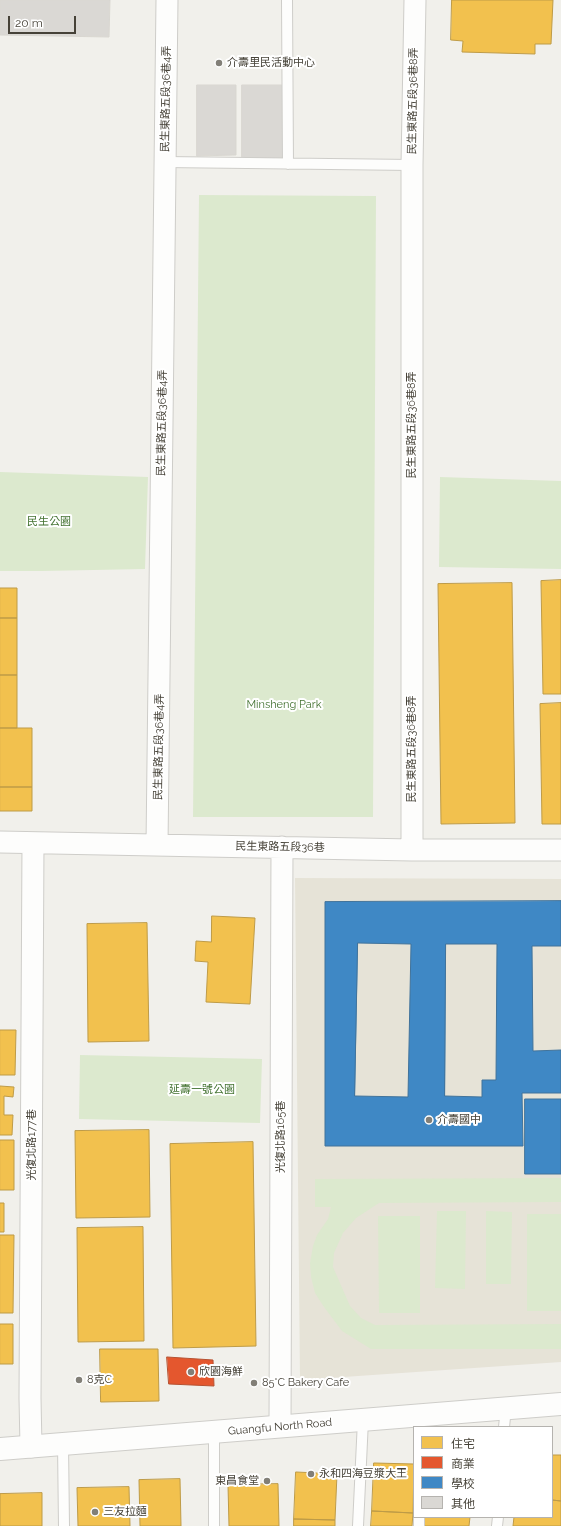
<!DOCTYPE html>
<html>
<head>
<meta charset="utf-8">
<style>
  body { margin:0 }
  #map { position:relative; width:561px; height:1526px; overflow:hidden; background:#f1f0eb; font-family:Raleway,"Noto Sans TC",sans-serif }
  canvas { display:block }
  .legend { position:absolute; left:413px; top:1426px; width:140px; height:92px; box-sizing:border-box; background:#fff; border:1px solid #b5b3af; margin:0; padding:5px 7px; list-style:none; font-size:12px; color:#464238 }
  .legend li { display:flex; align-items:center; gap:8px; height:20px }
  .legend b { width:20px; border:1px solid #b5b3af }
  .scale { position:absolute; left:8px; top:16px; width:68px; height:18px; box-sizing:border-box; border:2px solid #464238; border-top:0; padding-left:5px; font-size:12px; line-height:14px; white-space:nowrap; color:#464238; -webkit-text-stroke:3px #fff; paint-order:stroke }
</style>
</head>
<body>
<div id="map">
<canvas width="561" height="1526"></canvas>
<ul class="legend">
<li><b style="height:11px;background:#f2c14e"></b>住宅</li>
<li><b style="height:11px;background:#e4572e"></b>商業</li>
<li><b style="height:11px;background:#3f88c5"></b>學校</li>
<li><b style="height:11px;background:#dad8d4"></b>其他</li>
</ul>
<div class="scale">20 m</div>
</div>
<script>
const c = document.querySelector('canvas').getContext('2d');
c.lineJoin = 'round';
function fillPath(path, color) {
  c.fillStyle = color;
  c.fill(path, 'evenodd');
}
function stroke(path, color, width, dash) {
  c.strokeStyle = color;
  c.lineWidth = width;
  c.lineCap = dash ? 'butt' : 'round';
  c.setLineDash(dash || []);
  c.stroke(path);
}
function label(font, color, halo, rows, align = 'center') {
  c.font = font + ' Raleway,"Noto Sans TC",sans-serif';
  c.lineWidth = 4;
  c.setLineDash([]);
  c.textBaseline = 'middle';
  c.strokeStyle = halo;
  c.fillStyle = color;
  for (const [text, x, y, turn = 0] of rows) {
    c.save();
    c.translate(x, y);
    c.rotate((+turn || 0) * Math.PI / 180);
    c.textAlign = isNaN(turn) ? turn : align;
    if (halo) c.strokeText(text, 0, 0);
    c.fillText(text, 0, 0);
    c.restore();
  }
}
fillPath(new Path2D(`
  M295 878 561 879V1362L300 1380Z`), '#e6e3d7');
fillPath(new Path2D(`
  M199 195 376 196 373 817H193Z
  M0 472 148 477 145 569 42 571H0Z
  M440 477 561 481V569L439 567Z
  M80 1055 262 1059 260 1123 79 1119Z
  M561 1178V1202L379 1203 356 1218 343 1233 334 1253 333 1267 350 1306 361 1318 375 1325 561 1324V1349H371L342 1331 324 1307 315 1293 311 1277 310 1263 313 1246 317 1235 328 1219 331 1207H315V1179Z
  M437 1211H466L465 1289 435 1288Z
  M486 1211 512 1212 511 1284H486Z
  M527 1214H561V1311H527Z
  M378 1216H420V1313H379Z`), '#dce9ce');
const homes = new Path2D(`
  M452 0H553L551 44H535V54L462 52 463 41 451 40Z
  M561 580V694H543L541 581Z
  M512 583 515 823 441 824 438 584Z
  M0 588H17V618H0Z
  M0 618H17V675H0Z
  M0 675H17V728H0Z
  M561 703V824H542L540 704Z
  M0 728H32V787H0Z
  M0 787H32V811H0Z
  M212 916 255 918 250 1004 206 1002 208 962 195 961 196 941 211 942Z
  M147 923 149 1041 88 1042 87 924Z
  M0 1030H16L15 1075H0Z
  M0 1086 14 1087 13 1097 4 1096V1115H13L12 1135H0Z
  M149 1130 150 1217 76 1218 75 1131Z
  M0 1140H14V1190H0Z
  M253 1142 256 1346 173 1348 170 1144Z
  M0 1203H4V1232H0Z
  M143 1227 144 1341 78 1342 77 1228Z
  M0 1235H14L13 1313H0Z
  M0 1324H13V1364H0Z
  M100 1349H158L159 1401 101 1402Z
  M552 1455H561V1501L552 1500Z
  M374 1463 414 1464 413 1513 372 1511Z
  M296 1472 337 1474 335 1520 294 1519Z
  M180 1479 181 1526H140L139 1480Z
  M278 1484 279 1526H229L228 1485Z
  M129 1487 130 1526H78L77 1488Z
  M42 1493V1526H0V1494Z
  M552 1500 561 1501V1526H513L514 1517H552Z
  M372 1511 413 1513 412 1526H371Z
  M425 1517H470L469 1526H424Z
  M294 1519 335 1520V1526H294Z`);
fillPath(homes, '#f2c14e');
stroke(homes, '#be9b47', 1);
const shops = new Path2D(`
  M167 1357 213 1360 214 1386 169 1384Z`);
fillPath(shops, '#e4572e');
stroke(shops, '#b55131', 1);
const schools = new Path2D(`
  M561 901V946H532L533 1051 561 1050V1093H522L523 1146H325V902ZM358 943 411 944 408 1097 355 1096ZM446 944H497L496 1080H482V1097L445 1096Z
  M525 1099H561V1174H525Z`);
fillPath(schools, '#3f88c5');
stroke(schools, '#41739b', 1);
const building = new Path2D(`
  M0 0H110L109 37 0 35Z
  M197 85H236V155L197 156Z
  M242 85H284V160H242Z`);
fillPath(building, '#dad8d4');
stroke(building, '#d9d7d1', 1);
const service = new Path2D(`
  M287 0 288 164
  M165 162 412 165
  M504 1427 506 1408
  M63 1444 64 1526
  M214 1526V1432
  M358 1526 363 1420
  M419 1526V1517
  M497 1526 498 1517`);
const minor = new Path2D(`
  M0 842 412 850H561
  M157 845 167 0
  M412 850V165L415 0
  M280 1426 282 847
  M31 1447 30 1398 33 843`);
const tertiary = new Path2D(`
  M0 1449 561 1404`);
stroke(service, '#cecdc9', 12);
stroke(minor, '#cecdc9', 23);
stroke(tertiary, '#cecdc9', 24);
stroke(service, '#fdfdfc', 10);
stroke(minor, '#fdfdfc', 21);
stroke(tertiary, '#fdfdfc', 22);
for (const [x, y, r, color] of [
  [219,63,4,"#827f77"],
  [429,1120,4,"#827f77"],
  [191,1372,4,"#827f77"],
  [79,1380,4,"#827f77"],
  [254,1383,4,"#827f77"],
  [311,1474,4,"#827f77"],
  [267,1481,4,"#827f77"],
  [95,1512,4,"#827f77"]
]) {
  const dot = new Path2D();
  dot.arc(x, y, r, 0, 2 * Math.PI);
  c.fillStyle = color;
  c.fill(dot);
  stroke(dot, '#fff', 1.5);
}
label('11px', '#464238', '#fff', [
  ["介壽里民活動中心",227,63],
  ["介壽國中",437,1120],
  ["欣園海鮮",199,1372],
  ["8克C",87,1380],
  ["85°C Bakery Cafe",262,1383],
  ["永和四海豆漿大王",319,1474],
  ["東昌食堂",259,1481,"right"],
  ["三友拉麵",103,1512]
], 'left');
label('11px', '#464238', '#fff', [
  ["民生東路五段36巷4弄",166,99,-89],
  ["民生東路五段36巷8弄",413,101,-89],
  ["民生東路五段36巷4弄",162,423,-89],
  ["民生東路五段36巷8弄",412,425,-90],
  ["民生東路五段36巷4弄",159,747,-89],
  ["民生東路五段36巷8弄",412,749,-90],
  ["民生東路五段36巷",280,847,1],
  ["光復北路165巷",281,1137,-90],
  ["光復北路177巷",32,1145,-90],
  ["Guangfu North Road",280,1427,-5]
]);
label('11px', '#437231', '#fff', [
  ["民生公園",49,522],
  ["Minsheng Park",284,705],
  ["延壽一號公園",202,1090]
]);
</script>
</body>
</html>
